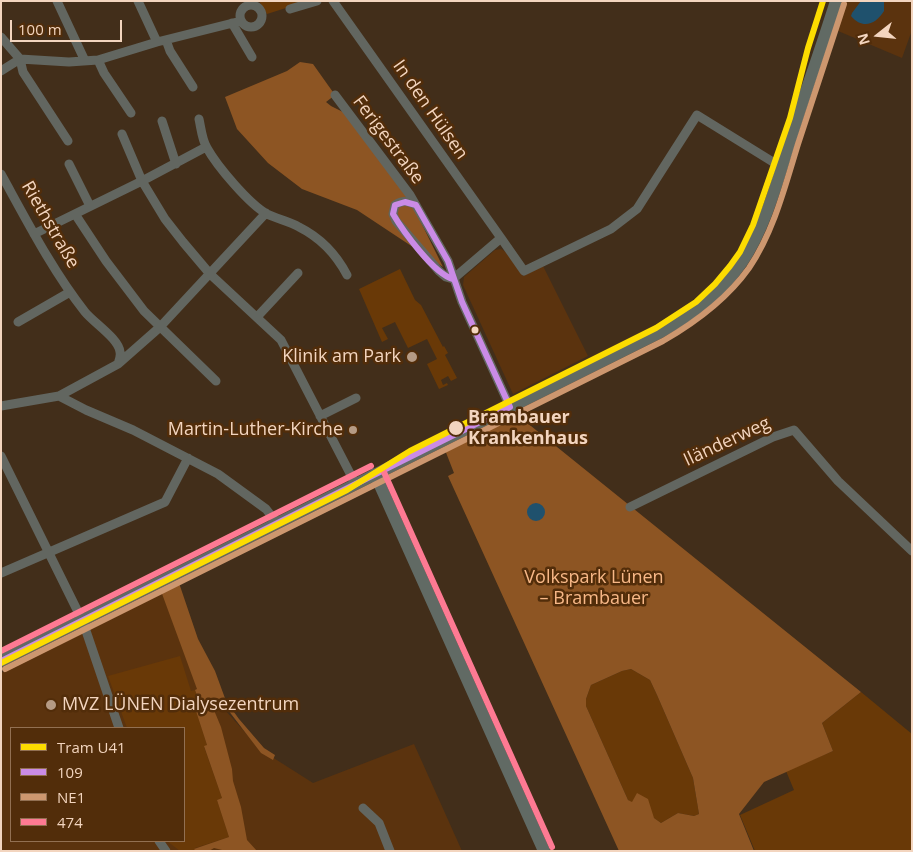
<!DOCTYPE html>
<html>
<head>
<meta charset="utf-8">
<style>
  body { margin:0 }
  #map { position:relative; width:913px; height:852px; overflow:hidden; background:#422e1a; font-family:"Open Sans",sans-serif }
  canvas { display:block }
  .frame { position:absolute; inset:0; border:2px solid #f3d5bf; pointer-events:none }
  .legend { position:absolute; left:10px; top:727px; width:175px; height:115px; box-sizing:border-box; background:#522d0a; border:1px solid #927052; margin:0; padding:6px 9px; list-style:none; font-size:15px; color:#f3d5bf }
  .legend li { display:flex; align-items:center; gap:10px; height:25px }
  .legend b { width:25px; border:1px solid #927052 }
  .north { position:absolute; left:853px; top:10px; width:50px; height:50px; -webkit-text-stroke:4px #522d0a; paint-order:stroke; rotate:254deg; font-size:14px; font-weight:700; line-height:20px; text-align:center; color:#f3d5bf }
  .north::after { content:''; display:block; margin:auto; width:18px; height:22px; background:#f3d5bf; clip-path:polygon(50% 0,100% 100%,50% 72%,0 100%) }
  .scale { position:absolute; left:10px; top:20px; width:112px; height:22px; box-sizing:border-box; border:2px solid #f3d5bf; border-top:0; padding-left:6px; font-size:15px; line-height:18px; white-space:nowrap; color:#f3d5bf; -webkit-text-stroke:4px #522d0a; paint-order:stroke }
</style>
</head>
<body>
<div id="map">
<canvas width="913" height="852"></canvas>
<div class="frame"></div>
<ul class="legend">
<li><b style="height:6px;background:#fcdc00"></b>Tram U41</li>
<li><b style="height:6px;background:#ca8be6"></b>109</li>
<li><b style="height:6px;background:#cd976f"></b>NE1</li>
<li><b style="height:6px;background:#fe7a93"></b>474</li>
</ul>
<div class="north">N</div>
<div class="scale">100 m</div>
</div>
<script>
const c = document.querySelector('canvas').getContext('2d');
c.lineJoin = 'round';
function fillPath(path, color) {
  c.fillStyle = color;
  c.fill(path, 'evenodd');
}
function stroke(path, color, width, dash) {
  c.strokeStyle = color;
  c.lineWidth = width;
  c.lineCap = dash ? 'butt' : 'round';
  c.setLineDash(dash || []);
  c.stroke(path);
}
function label(font, color, halo, rows, align = 'center') {
  c.font = font + ' "Open Sans",sans-serif';
  c.lineWidth = 5;
  c.setLineDash([]);
  c.textBaseline = 'middle';
  c.strokeStyle = halo;
  c.fillStyle = color;
  for (const [text, x, y, turn = 0] of rows) {
    c.save();
    c.translate(x, y);
    c.rotate((+turn || 0) * Math.PI / 180);
    c.textAlign = isNaN(turn) ? turn : align;
    if (halo) c.strokeText(text, 0, 0);
    c.fillText(text, 0, 0);
    c.restore();
  }
}
fillPath(new Path2D(`
  M841 1H912V30L902 58 831 28Z
  M501 249 506 252 523 276 543 266 588 356 513 394 463 285 464 277 495 250Z
  M173 582 216 700 261 750 313 783 414 744 462 851H1V673L73 638ZM11 728H184V841H11Z`), '#5b330e');
fillPath(new Path2D(`
  M259 1H308L267 14Z
  M400 269 415 300 421 305 443 347 444 346 448 353 445 355 457 378 451 381 448 376 441 380 443 385 447 383 448 385 439 389 427 364 437 359 427 339 408 348 395 322 382 328 388 339 382 342 359 289Z
  M180 656 191 691 195 690 201 706 195 708 207 745 204 747 222 798 217 800 229 837 195 848 196 851H180L167 841H184V728H127L108 676Z
  M631 669 650 680 657 695 693 778 699 814 694 816 678 813 661 823 628 800 586 706V699L591 685 622 671Z
  M861 692 912 734V851H755L740 815 794 790 786 771 833 751 822 723Z`), '#693907');
fillPath(new Path2D(`
  M300 62 313 64 335 95 326 102 331 106 345 113 409 198 443 267 357 210 302 189 268 163 237 129 225 97 287 71Z
  M514 414 531 426 861 692 822 723 833 751 764 782 739 814 754 851H619L448 476 454 473 445 450ZM631 669 650 680 657 695 693 778 699 814 694 816 678 813 661 823 654 818 648 799 637 793 632 802 628 800 586 706V699L591 685 622 671Z
  M179 583 198 639 215 671 226 701 239 719 264 748 275 755 273 760 261 753 225 706 211 703 221 727 232 769 233 781 241 807 247 840 257 851H226L214 848 209 851H196L194 849 229 837 217 800 222 798 204 746 207 745 195 708 201 706 195 690 197 689 161 591Z`), '#8d5523');
fillPath(new Path2D(`
  M861 1H884V11C876 24 863 30 851 16L852 13Z
  M527 512a9 9 0 1 1 18 0a9 9 0 1 1-18 0Z`), '#1f516d');
stroke(new Path2D(`
  M57 1 85 61
  M138 1 157 42
  M333 1 501 238 453 279
  M240 16a11 11 0 1 1 22 0a11 11 0 1 1-22 0Z
  M290 9 317 1
  M232 23 252 57
  M1 37 20 59 23 72 68 141
  M166 40 170 51 193 87
  M98 60 104 73 131 113
  M1 71 20 59 69 62 98 60 157 42 241 21
  M335 95 410 195 448 261 462 302 510 407
  M199 119C201 128 202 140 207 148 217 166 249 204 267 214 277 219 289 221 299 227 321 238 336 254 347 275
  M162 121 176 164
  M122 134 142 181 165 219 183 242 210 274 281 340 355 483
  M69 164 90 206
  M1 174C27 221 52 270 85 312 94 323 119 339 120 352 121 356 119 361 118 364
  M416 205C407 201 403 200 395 205L393 214 396 221 439 271 446 277 453 279
  M75 214 106 261 144 311 216 381
  M34 234 142 181 206 147
  M501 238 524 271 611 229 637 209 697 115 781 167
  M257 317 298 273
  M18 322 70 292
  M59 396 118 364 160 327 266 213
  M1 406 59 396 86 410 133 430 218 474 266 509 277 523
  M320 416 356 398
  M1 456 83 622 119 728
  M630 507 773 437 794 430 838 481 912 551
  M1 573 165 502 188 458
  M363 808 379 823 390 851
  M159 841 166 851`), '#626660', 9);
stroke(new Path2D(`
  M375 474 544 851
  M1 661 659 333C692 315 721 293 742 262 767 224 778 177 792 135 806 90 822 46 836 1`), '#616a64', 12);
stroke(new Path2D(`
  M453 279C434 274 403 231 393 214L395 205 405 202 416 205 448 261 462 302 510 407
  M1 661 510 407`), '#ca8be6', 6);
stroke(new Path2D(`
  M5 669 663 341C696 322 727 299 749 268 774 231 785 186 798 144 813 97 829 51 844 4`), '#cd976f', 6);
stroke(new Path2D(`
  M383 470 552 847
  M1 651 371 466`), '#fe7a93', 6);
stroke(new Path2D(`
  M1 663 347 490 410 451 656 328 696 302 715 284 730 266 740 252 753 225 790 118 808 48 823 1`), '#fcdc00', 6);
for (const [x, y, r, color] of [
  [475,330,4.5,"#f3d5bf"],
  [412,357,6,"#b59b85"],
  [456,428,8,"#f3d5bf"],
  [353,430,5,"#b59b85"],
  [51,705,6,"#b59b85"]
]) {
  const dot = new Path2D();
  dot.arc(x, y, r, 0, 2 * Math.PI);
  c.fillStyle = color;
  c.fill(dot);
  stroke(dot, '#522d0a', 2);
}
label('18px', '#f3d5bf', '#522d0a', [
  ["In den Hülsen",430,110,55],
  ["Ferigestraße",388,140,53],
  ["Riethstraße",50,225,60],
  ["Iländerweg",727,442,-25]
]);
label('18px', '#f3d5bf', '#522d0a', [
  ["Klinik am Park",401,357],
  ["Martin-Luther-Kirche",343,430],
  ["MVZ LÜNEN Dialysezentrum",62,705,"left"]
], 'right');
label('bold 18px', '#f3d5bf', '#522d0a', [
  ["Brambauer",468,418],
  ["Krankenhaus",468,439]
], 'left');
label('18px', '#f8b887', '#522d0a', [
  ["Volkspark Lünen",594,578],
  ["– Brambauer",594,599]
]);
</script>
</body>
</html>
